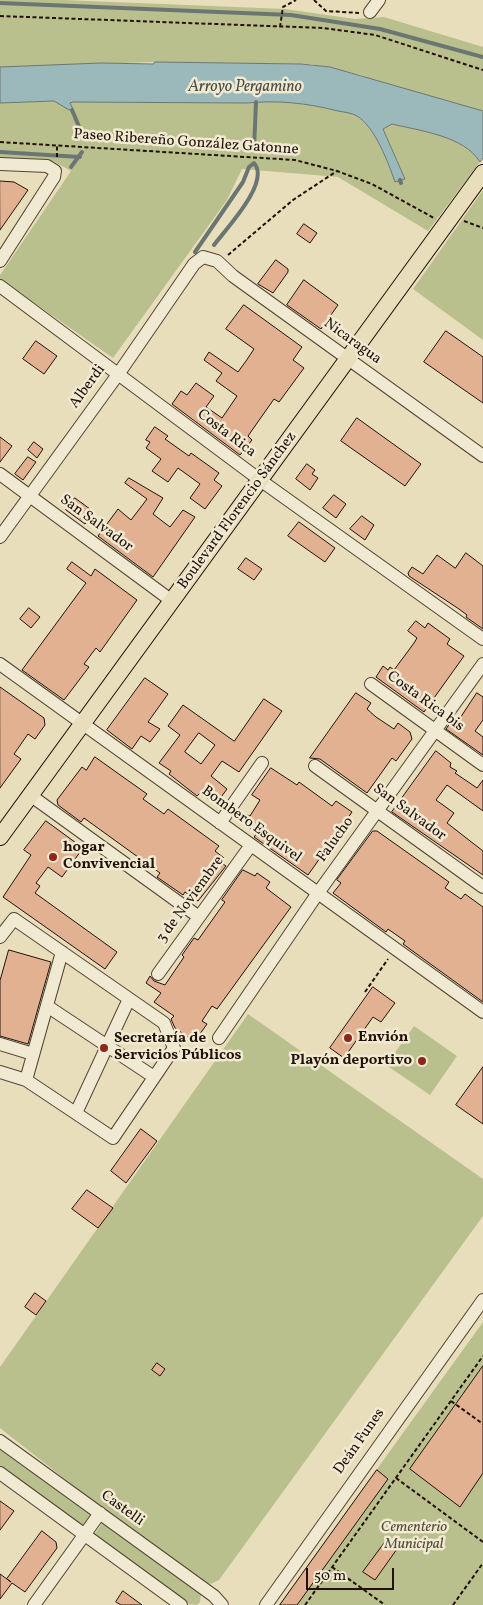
<!DOCTYPE html>
<html>
<head>
<meta charset="utf-8">
<style>
  body { margin:0 }
  #map { position:relative; width:483px; height:1605px; overflow:hidden; background:#e8debc; font-family:Vollkorn,serif }
  canvas { display:block }
  .scale { position:absolute; left:306px; top:1568px; width:88px; height:22px; box-sizing:border-box; border:2px solid #231107; border-top:0; padding-left:6px; font-size:15px; line-height:18px; white-space:nowrap; color:#231107; -webkit-text-stroke:4px #f0ead3; paint-order:stroke }
</style>
</head>
<body>
<div id="map">
<canvas width="483" height="1605"></canvas>
<div class="scale">50 m</div>
</div>
<script>
const c = document.querySelector('canvas').getContext('2d');
c.lineJoin = 'round';
function fillPath(path, color) {
  c.fillStyle = color;
  c.fill(path, 'evenodd');
}
function stroke(path, color, width, dash) {
  c.strokeStyle = color;
  c.lineWidth = width;
  c.lineCap = dash ? 'butt' : 'round';
  c.setLineDash(dash || []);
  c.stroke(path);
}
function label(font, color, halo, rows, align = 'center') {
  c.font = font + ' Vollkorn,serif';
  c.lineWidth = 5;
  c.setLineDash([]);
  c.textBaseline = 'middle';
  c.strokeStyle = halo;
  c.fillStyle = color;
  for (const [text, x, y, turn = 0] of rows) {
    c.save();
    c.translate(x, y);
    c.rotate((+turn || 0) * Math.PI / 180);
    c.textAlign = isNaN(turn) ? turn : align;
    if (halo) c.strokeText(text, 0, 0);
    c.fillText(text, 0, 0);
    c.restore();
  }
}
fillPath(new Path2D(`
  M0 0H64L285 9 355 19 384 17 483 47V111L384 84 361 75 311 64 155 62 0 67Z
  M274 100C294 103 340 106 357 116 375 127 388 162 396 181L405 178 383 129 392 123C421 131 464 135 480 162L428 231 338 177 242 169 227 200 113 358 0 279V275L71 171 53 161 0 158V103L54 101 65 106 73 102 247 103Z
  M483 190V340L413 289Z
  M248 1014 483 1179V1216L219 1580 211 1584 205 1582 103 1509 0 1428V1367Z
  M414 1026 457 1056 430 1095 386 1065Z
  M483 1322V1605H279Z
  M0 1447 92 1514 83 1526 0 1466Z
  M103 1522 201 1594 200 1602 197 1605 189 1604 94 1535Z`), '#bac08d');
const water = new Path2D(`
  M155 62 301 64 330 67 483 111V158L480 162C464 136 421 131 392 124L383 129 405 179 395 182C388 162 375 127 357 116 352 113 344 112 338 111 307 103 278 100 247 103L73 102 70 103 73 109 69 110 54 101 0 103V67L101 63 153 64Z`);
fillPath(water, '#9bb9bb');
stroke(water, '#6b7673', 1);
stroke(new Path2D(`
  M0 3 291 15 380 29 483 57
  M72 110 83 136
  M254 149 256 102
  M0 152 80 157
  M71 167 82 152
  M400 180 401 183
  M195 252 243 182 249 167 254 163C271 182 226 229 214 245`), '#6b7673', 4);
const building = new Path2D(`
  M0 181 14 182 28 190 0 230Z
  M304 224 317 233 310 243 297 234Z
  M276 260 288 269V272L273 293 258 284Z
  M304 280 338 305 321 329 287 305Z
  M244 305 302 347 293 360 304 368 279 402 274 399 248 436 252 440 240 455 172 404 181 391 187 395 196 383 214 396 206 407 222 418 237 396 216 381 222 373 204 360 209 352 238 372 246 361 254 349 226 329Z
  M446 331 483 357V403L424 362Z
  M36 341 57 356 44 374 23 359Z
  M357 418 421 464 405 486 341 441Z
  M155 427 168 436 165 439 189 456 191 453 219 473 214 480 222 486 205 509 190 498 200 484 178 468 168 482 152 471 161 459 146 448 150 442 146 440Z
  M0 437 12 446 0 462Z
  M34 442 43 449 37 458 28 450Z
  M28 457 36 462 23 480 15 474Z
  M307 464 315 470 312 474 318 478 310 490 296 479Z
  M129 478 163 498 153 514 170 527 183 510 195 517 153 577 98 536 118 509 131 520 147 499 125 483Z
  M334 495 346 504 336 518 323 508Z
  M75 498 94 512 85 524 66 510Z
  M362 516 374 525 365 540 350 529Z
  M299 522 335 548 325 562 288 536Z
  M466 553 483 566V629L466 617 467 615 459 609 409 576 408 573 412 567 423 574 437 555 455 568Z
  M246 558 262 569 254 580 238 569Z
  M72 562 91 576 95 569 137 600 100 652 96 648 84 664 89 667 64 700 22 670 86 583 67 569Z
  M29 608 40 617 31 628 20 619Z
  M416 621 425 628 428 623 450 639 447 644 464 656 424 712 376 677 383 666 388 670 390 667 394 670 414 643 417 638 408 631Z
  M145 678 168 694 148 722 160 729 150 742 141 736 132 749 107 730Z
  M0 687 44 718 45 725 35 739 28 734 14 754 21 759 0 788Z
  M356 693 371 703 367 709 376 717 394 729 398 723 410 732 412 739 396 761 392 758 367 793 320 759 310 758Z
  M477 693 483 697V720L475 731 483 737V755L446 729 453 719 457 722Z
  M264 699 282 711 239 772 222 761 211 776 227 789 216 804 200 793 197 796 169 774 171 771 159 763 180 735 168 726 183 705 234 741ZM199 733 215 745 201 764 185 752Z
  M436 751 451 763 450 767 457 771 455 773 477 788 483 780V811L447 785 436 800 454 813 447 823 483 851V875L392 812Z
  M95 757 147 794 143 799 164 814 168 809 219 846 215 851 224 858 220 862 226 866 198 901 185 892 183 895 157 877 160 873 84 818 81 822 58 805 57 800 82 767 86 770Z
  M271 768 297 785 299 782 332 806 336 801 352 812 337 834 341 837 329 854 325 851 308 875 254 837 257 833 241 822 245 814 250 816 260 800 252 795Z
  M46 821 83 848 62 877 48 867 36 883 40 886 35 893 117 952 105 969 3 897 31 855 24 850Z
  M373 831H377L449 882 445 888 461 899 465 894 483 907V1002L403 944 405 941 388 929 386 932 333 893 341 883 337 880Z
  M243 870 255 876 257 873 270 882 266 888 291 907 217 1009 212 1006 202 1021 207 1024 197 1038 191 1034 189 1038 175 1028 171 1019 174 1016 154 1002 161 993 146 983 150 976 154 981 165 985 184 957 182 955 194 938 198 940 225 902 222 900Z
  M9 950 51 962 28 1044 0 1036V981Z
  M373 987 395 1003 381 1022 373 1017 344 1058 330 1048Z
  M483 1067V1124L456 1105Z
  M141 1129 157 1141 126 1183 111 1171Z
  M87 1190 113 1208 98 1228 72 1209Z
  M35 1293 46 1301 36 1315 25 1307Z
  M157 1363 165 1369 160 1376 152 1370Z
  M483 1366V1473L460 1507 410 1469Z
  M377 1470 388 1479 297 1605H280Z
  M0 1501 14 1511 0 1530Z
  M42 1531 56 1542 57 1548 25 1592 12 1583 0 1599V1574L11 1582 7 1579Z
  M386 1541 397 1549 375 1580 363 1572Z
  M123 1591 142 1605H121L116 1602Z`);
fillPath(building, '#e2b192');
stroke(building, '#231107', 1);
const minor = new Path2D(`
  M370 12 379 0
  M0 164 47 166 55 171 54 177 0 261
  M0 286 260 480 483 639
  M0 474 172 601
  M0 537 119 373 194 264 203 257 217 261 233 276 483 456
  M0 664 483 1012
  M371 684 483 765
  M315 766 483 887
  M30 795 199 917
  M220 823 262 763
  M0 937 14 919 164 1023 174 1048 113 1138 26 1080 0 1072
  M158 974 251 845
  M47 1006 154 1077
  M219 1038 318 893 483 664
  M0 1044 33 1054
  M26 1080 62 952
  M76 1113 129 999
  M0 1441 214 1596 222 1605
  M0 1473 181 1605
  M34 1605 100 1513
  M266 1605 483 1300`);
const major = new Path2D(`
  M0 837 483 173`);
stroke(minor, '#544434', 14);
stroke(major, '#231107', 18);
stroke(new Path2D(`
  M314 0 326 11 359 13
  M0 16 323 28 375 35 483 70
  M280 27 283 7 296 0
  M0 142 295 160 337 171 372 184 434 218
  M57 157V144
  M464 221 483 228
  M228 255 293 200 337 171
  M365 992 388 959
  M451 1401 483 1424
  M396 1478 483 1542
  M332 1567 385 1605
  M305 1605 483 1356
  M453 1605 483 1563`), '#231107', 2, [4, 2.5]);
stroke(minor, '#f0ead3', 12);
stroke(major, '#e8debc', 16);
for (const [x, y, r, color] of [
  [53,857,5,"#8f2418"],
  [348,1038,5,"#8f2418"],
  [104,1048,5,"#8f2418"],
  [422,1061,5,"#8f2418"]
]) {
  const dot = new Path2D();
  dot.arc(x, y, r, 0, 2 * Math.PI);
  c.fillStyle = color;
  c.fill(dot);
  stroke(dot, '#f0ead3', 2);
}
label('15px', '#231107', '#f0ead3', [
  ["Paseo Ribereño González Gatonne",186,143,4],
  ["Nicaragua",352,342,36],
  ["Alberdi",88,387,-54],
  ["Costa Rica",226,434,37],
  ["Boulevard Florencio Sánchez",238,511,-54],
  ["San Salvador",96,524,36],
  ["Costa Rica bis",425,702,36],
  ["San Salvador",409,813,36],
  ["Bombero Esquivel",251,825,36],
  ["Falucho",336,840,-54],
  ["3 de Noviembre",191,900,-54],
  ["Deán Funes",360,1442,-55],
  ["Castelli",122,1509,36]
]);
label('bold 15px', '#231107', '#f0ead3', [
  ["hogar",63,848],
  ["Convivencial",63,865],
  ["Envión",358,1038],
  ["Secretaría de",114,1039],
  ["Servicios Públicos",114,1056],
  ["Playón deportivo",412,1061,"right"]
], 'left');
label('italic 15px', '#584e36', '#f0ead3', [
  ["Cementerio",414,1528],
  ["Municipal",414,1545]
]);
label('italic 16px', '#4d4c46', '#f0ead3', [
  ["Arroyo Pergamino",245,88]
]);
</script>
</body>
</html>
